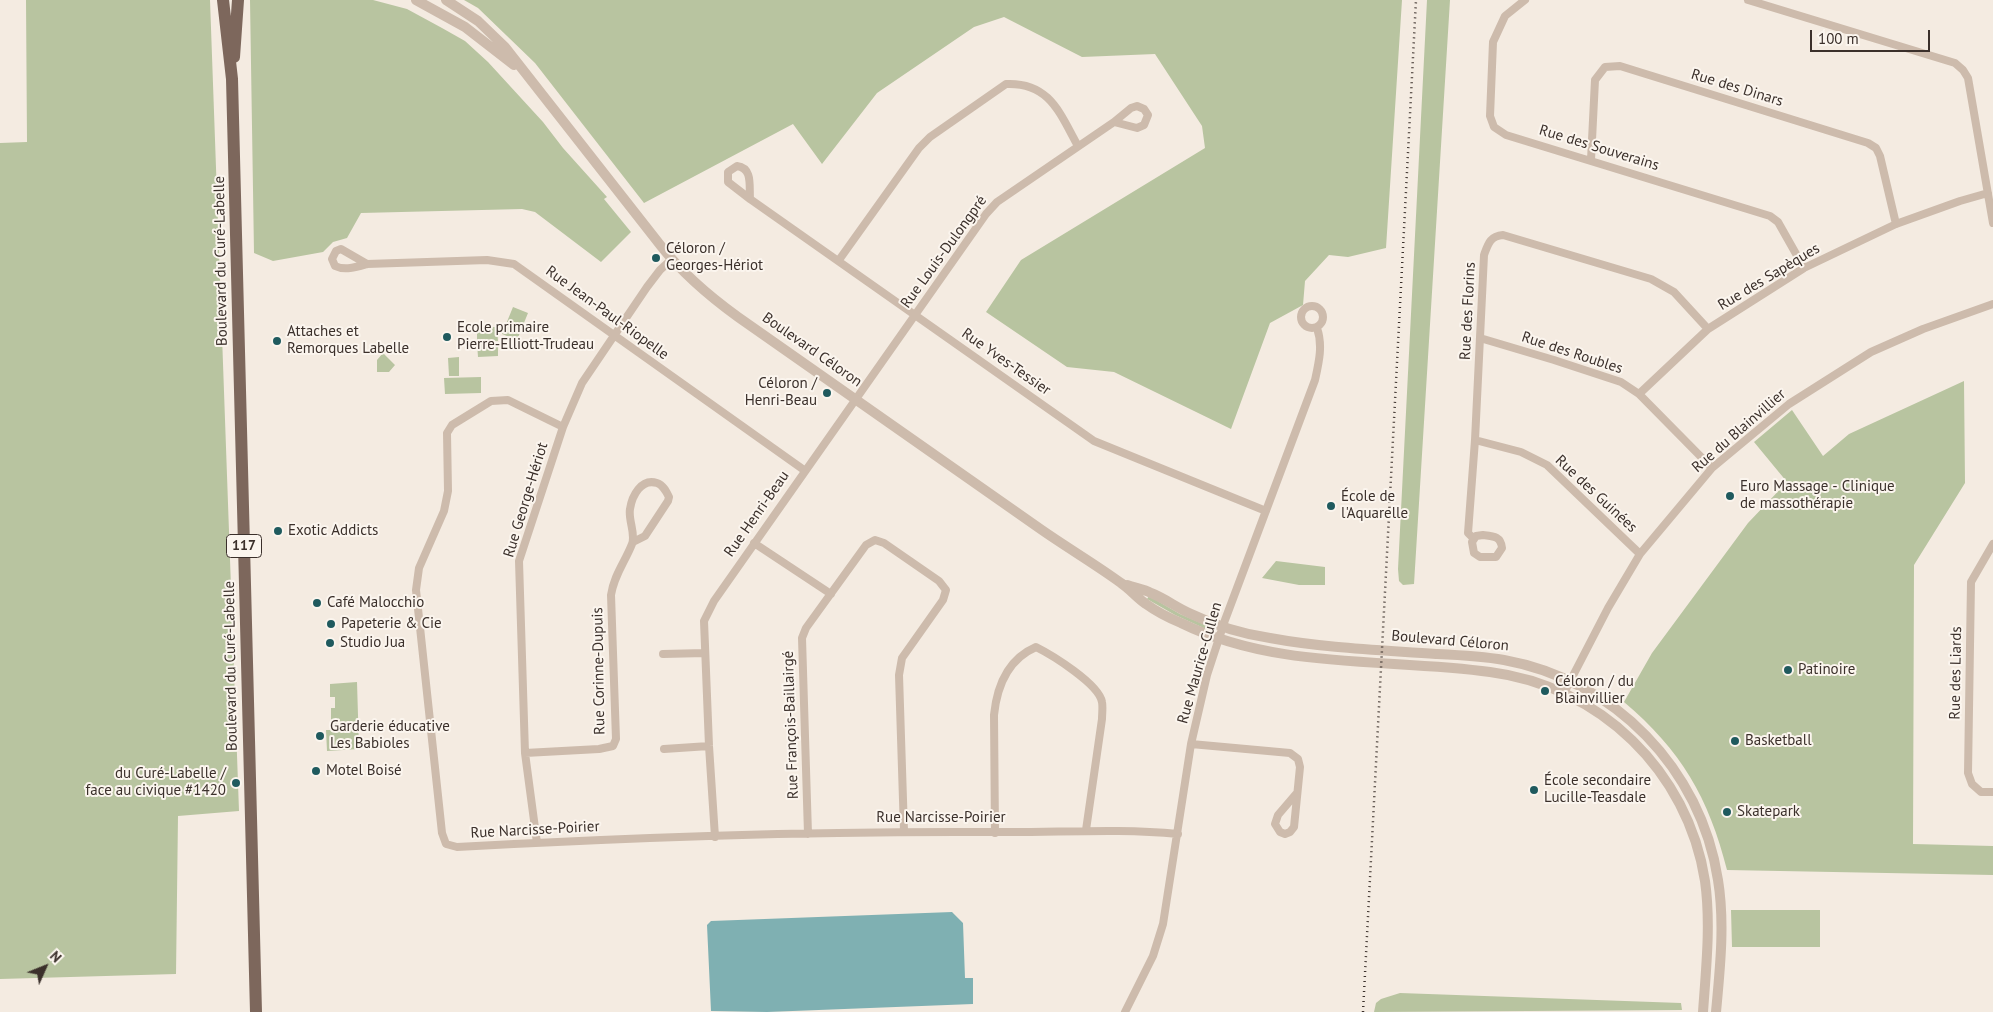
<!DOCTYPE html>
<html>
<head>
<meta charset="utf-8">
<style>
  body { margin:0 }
  #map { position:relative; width:1993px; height:1012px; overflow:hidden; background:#f4ebe1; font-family:"PT Sans",sans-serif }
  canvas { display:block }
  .north { position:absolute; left:20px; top:942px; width:50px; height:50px; -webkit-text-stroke:4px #fbf5ee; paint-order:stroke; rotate:46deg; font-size:14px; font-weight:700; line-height:20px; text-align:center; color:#3b302b }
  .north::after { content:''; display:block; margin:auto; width:18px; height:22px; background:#3b302b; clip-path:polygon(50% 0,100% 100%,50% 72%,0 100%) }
  .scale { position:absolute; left:1810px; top:30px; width:120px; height:22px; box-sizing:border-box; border:2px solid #3b302b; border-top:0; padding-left:6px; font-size:15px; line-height:18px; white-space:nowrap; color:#3b302b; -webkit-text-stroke:4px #fbf5ee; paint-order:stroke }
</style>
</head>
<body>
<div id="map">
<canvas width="1993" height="1012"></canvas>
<div class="north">N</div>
<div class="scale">100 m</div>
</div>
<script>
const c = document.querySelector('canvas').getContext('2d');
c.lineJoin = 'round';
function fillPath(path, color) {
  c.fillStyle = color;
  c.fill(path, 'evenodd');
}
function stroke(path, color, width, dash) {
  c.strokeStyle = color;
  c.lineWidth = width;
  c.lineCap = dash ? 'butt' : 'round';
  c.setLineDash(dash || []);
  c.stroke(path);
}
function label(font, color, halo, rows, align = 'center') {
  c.font = font + ' "PT Sans",sans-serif';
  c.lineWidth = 4;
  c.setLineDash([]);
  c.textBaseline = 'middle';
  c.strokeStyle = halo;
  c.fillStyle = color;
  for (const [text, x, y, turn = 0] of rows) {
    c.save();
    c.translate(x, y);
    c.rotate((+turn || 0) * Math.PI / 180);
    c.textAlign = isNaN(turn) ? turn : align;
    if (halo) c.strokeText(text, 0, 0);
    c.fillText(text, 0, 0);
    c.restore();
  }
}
fillPath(new Path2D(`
  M26 0H210L239 811 178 816 176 974 0 979V143L27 142Z
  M250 0H373L407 9 442 28 465 41 488 62 543 122 563 148 607 197 604 199 631 232 601 262 535 212 522 209 361 213 347 238 333 242 323 252 273 261 254 253Z
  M464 0H1402L1386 248 1348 257 1329 255 1305 281 1303 305 1270 323 1231 429 1114 372 1067 367 986 312 1021 260 1205 148 1202 126 1155 54 1082 57 1004 17 974 27 877 93 822 164 793 124 644 203 535 63 478 8Z
  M1427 0H1450L1414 584 1403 585 1399 581 1398 569Z
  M513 307 528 313 517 340 502 334Z
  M477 327H497L498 341 477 342Z
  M498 342V356L478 357 477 343Z
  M383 353 395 365 389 372H377V360Z
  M459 357V376H449L448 358Z
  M481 377V393L445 394 444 378Z
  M1964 381 1965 483 1914 565 1913 844 1993 846V875L1727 870C1709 798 1681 750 1624 702L1652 653 1748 523 1787 482 1754 442 1792 410 1823 456 1849 434Z
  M1276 561 1325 567V585H1299L1262 578Z
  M1149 596 1180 614 1210 627 1208 630 1175 615 1147 599Z
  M357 682 359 749 327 751 326 730H331V708H335V697H330V684Z
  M1731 910H1820V947H1732Z
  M1400 993 1681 1003 1682 1010 1374 1012 1376 1003 1381 999Z`), '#b8c4a0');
fillPath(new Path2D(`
  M952 912 963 923 965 978H973V1004L767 1012 711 1011 707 925 711 921Z`), '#7fb0b2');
stroke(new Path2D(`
  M1525 0 1505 16 1493 42 1490 116 1494 127 1506 135 1770 216 1778 222 1804 268
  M1748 0 1955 63 1963 70 1968 78 1993 223
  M1137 106 1144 109 1148 115 1144 125 1137 128 1114 122 1131 108Z
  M1591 160 1595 80 1605 67 1620 66 1868 143 1876 148 1880 156 1896 224
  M737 166C753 168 749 186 750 199L728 182V172Z
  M750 199 1094 441 1266 511
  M839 260 919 148 930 137 1006 84C1050 82 1060 114 1078 146
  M367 264 341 249 336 251 332 259 335 266C345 271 357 267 367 264L487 260 514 264 804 470
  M1301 317a11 11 0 1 1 22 0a11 11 0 1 1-22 0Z
  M1480 338 1554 360 1621 382 1639 394 1712 468
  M1639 394 1708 329 1804 268 1896 224 1960 201 1988 193
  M563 427 508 400 491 401 452 425 447 433 448 491 444 511 419 568 416 590 442 833 446 844 457 847C635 837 814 831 993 832 1055 833 1116 828 1178 834
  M1475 440 1521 452 1547 465 1640 554
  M1483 535C1493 536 1501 536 1502 548L1496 557H1480L1474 553 1472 542 1476 536Z
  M1474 539 1468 533 1475 440 1484 255C1488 244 1490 236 1503 235L1651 279 1674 292 1708 329
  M754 543 831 594
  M1993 544 1971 582 1968 773 1972 784 1981 792H1993
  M663 654 705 653
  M1564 693 1608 608 1640 554 1712 468 1789 404 1871 352 1923 329 1993 304
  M1191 744 1290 753 1298 759 1300 767 1294 827 1290 832 1285 834 1280 832 1275 824 1278 815 1296 794
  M664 749 709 746
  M525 753 599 749 613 746 616 739 611 595C614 575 625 562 632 544 636 534 628 520 630 509 632 496 641 478 657 483 663 485 666 491 669 497L668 501 645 536 633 542
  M995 833 994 715C997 686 1008 659 1036 647 1052 655 1099 684 1102 702 1103 707 1102 714 1102 719L1086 830
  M808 834 802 638 806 628 866 545 875 540 884 543 939 581 946 590 943 600 902 658 899 675 904 831
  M715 837 709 746 704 621 714 601 986 214 997 202 1114 122
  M537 843 525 753 519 561 563 427 582 383 647 287 660 270 672 259
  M1125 1012 1153 956 1163 924 1191 744 1207 675 1225 620 1315 380C1319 362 1323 345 1317 328`), '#cdbbac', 8);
stroke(new Path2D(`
  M416 0 465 27 514 65
  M446 0 478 21 505 47 661 246C683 274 709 296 738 317 839 387 938 458 1039 528 1066 547 1095 564 1121 583 1130 589 1137 598 1146 604 1157 612 1169 618 1181 623 1277 670 1387 658 1490 672 1600 686 1688 771 1705 881 1711 924 1706 969 1703 1012
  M1127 585C1135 588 1144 589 1151 593 1164 598 1176 607 1189 613 1214 625 1242 634 1270 638 1324 648 1381 650 1436 654 1458 655 1481 656 1504 660 1615 680 1701 769 1718 880 1725 923 1720 969 1716 1012`), '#cdbbac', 10);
stroke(new Path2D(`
  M223 0 232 79 256 1012
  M234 57 238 0`), '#7d675c', 12);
stroke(new Path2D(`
  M1363 1012 1416 0`), '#3b302b', 2.5, [1, 4]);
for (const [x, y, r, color] of [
  [656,258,5,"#1f5a5e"],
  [447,337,5,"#1f5a5e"],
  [277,341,5,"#1f5a5e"],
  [827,393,5,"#1f5a5e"],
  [1730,496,5,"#1f5a5e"],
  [1331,506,5,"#1f5a5e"],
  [278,531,5,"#1f5a5e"],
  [317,603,5,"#1f5a5e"],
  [331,624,5,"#1f5a5e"],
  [330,643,5,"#1f5a5e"],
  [1788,670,5,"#1f5a5e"],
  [1545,691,5,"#1f5a5e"],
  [320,736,5,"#1f5a5e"],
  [1735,741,5,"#1f5a5e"],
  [316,771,5,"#1f5a5e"],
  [236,783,5,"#1f5a5e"],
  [1534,790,5,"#1f5a5e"],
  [1727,812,5,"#1f5a5e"]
]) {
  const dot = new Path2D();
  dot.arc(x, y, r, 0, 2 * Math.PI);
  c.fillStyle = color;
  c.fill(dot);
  stroke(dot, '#fbf5ee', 2);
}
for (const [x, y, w] of [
  [244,546,35]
]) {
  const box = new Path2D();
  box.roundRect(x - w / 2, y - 11.5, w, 23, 4);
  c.fillStyle = '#fbf5ee';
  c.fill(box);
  stroke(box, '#3b302b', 1);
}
label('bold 14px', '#3b302b', null, [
  ["117",244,546]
]);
label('15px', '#3b302b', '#fbf5ee', [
  ["Rue des Dinars",1737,88,17],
  ["Rue des Souverains",1599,148,17],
  ["Rue Louis-Dulongpré",944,252,-54],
  ["Boulevard du Curé-Labelle",221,261,-91],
  ["Rue des Sapèques",1769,277,-31],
  ["Rue des Florins",1468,311,-87],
  ["Rue Jean-Paul-Riopelle",607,313,36],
  ["Boulevard Céloron",812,350,35],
  ["Rue des Roubles",1572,353,18],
  ["Rue Yves-Tessier",1006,362,35],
  ["Rue du Blainvillier",1739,431,-41],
  ["Rue des Guinées",1596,494,43],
  ["Rue George-Hériot",526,500,-73],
  ["Rue Henri-Beau",757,514,-55],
  ["Boulevard Céloron",1450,641,5],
  ["Rue Maurice-Cullen",1200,663,-74],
  ["Boulevard du Curé-Labelle",231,666,-91],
  ["Rue Corinne-Dupuis",599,671,-91],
  ["Rue des Liards",1956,673,-89],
  ["Rue François-Baillairgé",791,725,-92],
  ["Rue Narcisse-Poirier",941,818],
  ["Rue Narcisse-Poirier",535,830,-3]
]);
label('15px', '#3b302b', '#fbf5ee', [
  ["Céloron /",666,249],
  ["Georges-Hériot",666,266],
  ["Ecole primaire",457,328],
  ["Pierre-Elliott-Trudeau",457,345],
  ["Attaches et",287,332],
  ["Remorques Labelle",287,349],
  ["Céloron /",817,384,"right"],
  ["Henri-Beau",817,401,"right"],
  ["Euro Massage - Clinique",1740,487],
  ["de massothérapie",1740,504],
  ["École de",1341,497],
  ["l'Aquarelle",1341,514],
  ["Exotic Addicts",288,531],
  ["Café Malocchio",327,603],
  ["Papeterie & Cie",341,624],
  ["Studio Jua",340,643],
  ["Patinoire",1798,670],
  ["Céloron / du",1555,682],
  ["Blainvillier",1555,699],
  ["Garderie éducative",330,727],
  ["Les Babioles",330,744],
  ["Basketball",1745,741],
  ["Motel Boisé",326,771],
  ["du Curé-Labelle /",226,774,"right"],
  ["face au civique #1420",226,791,"right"],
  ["École secondaire",1544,781],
  ["Lucille-Teasdale",1544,798],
  ["Skatepark",1737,812]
], 'left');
</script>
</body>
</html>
